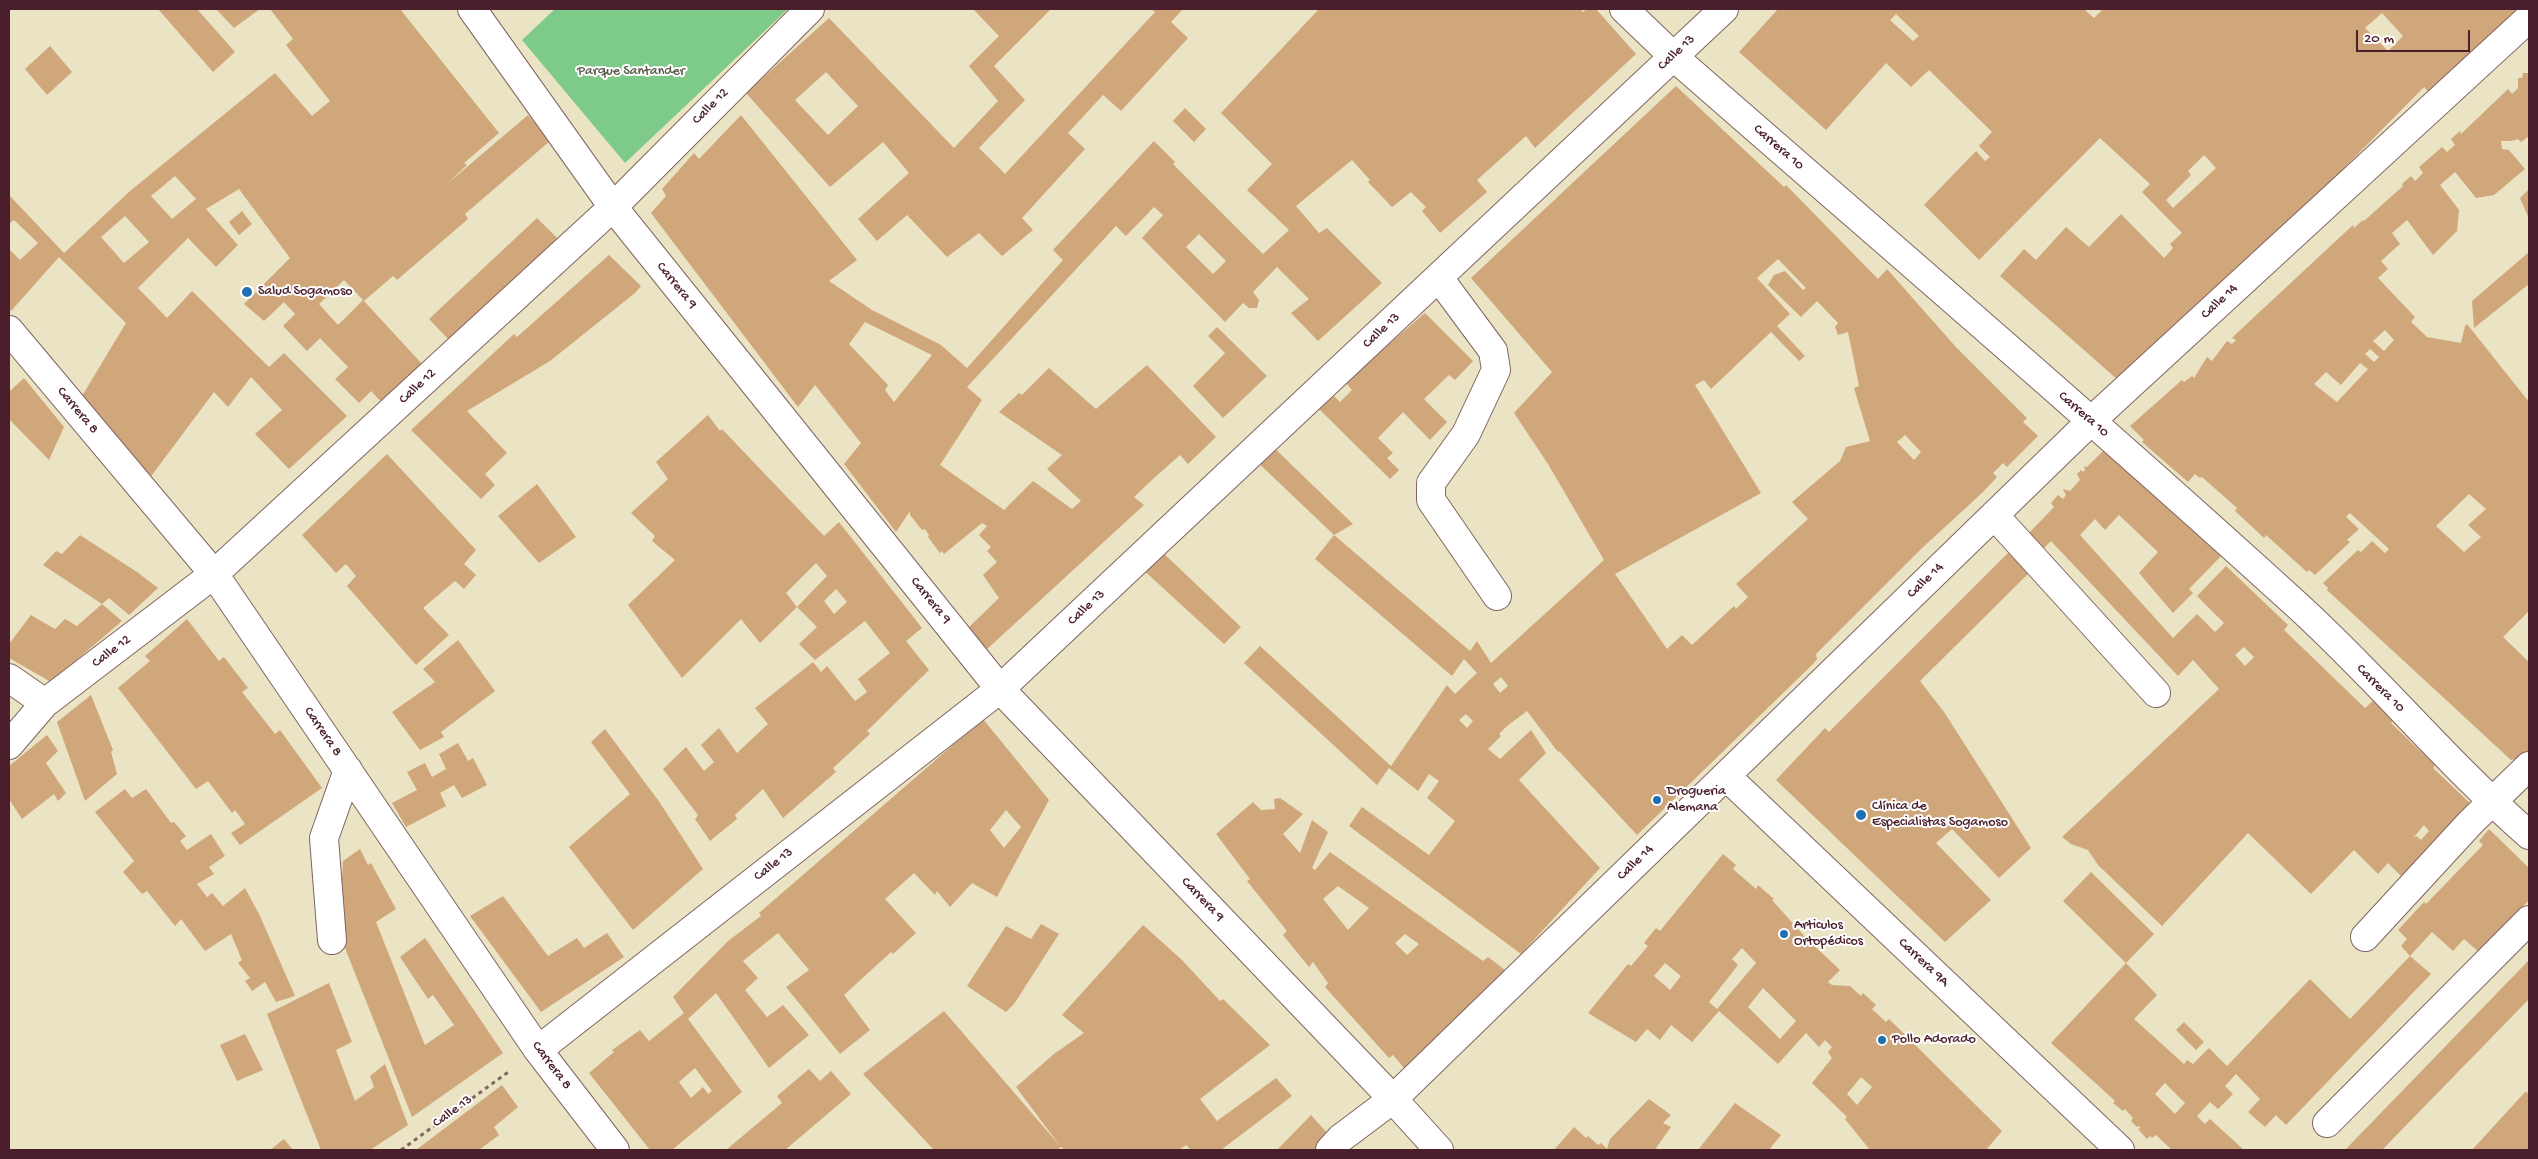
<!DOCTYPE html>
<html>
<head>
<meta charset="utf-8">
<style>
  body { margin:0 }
  #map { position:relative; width:2538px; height:1159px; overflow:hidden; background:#eae3c4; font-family:"Gochi Hand",sans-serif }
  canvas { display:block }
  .frame { position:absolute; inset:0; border:10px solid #4a1f2b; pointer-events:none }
  .scale { position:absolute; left:2356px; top:30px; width:114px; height:22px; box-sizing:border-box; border:2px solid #4a1f2b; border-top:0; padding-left:6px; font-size:15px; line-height:18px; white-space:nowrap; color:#4a1f2b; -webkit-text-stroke:4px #fff; paint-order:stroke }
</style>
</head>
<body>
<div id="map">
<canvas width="2538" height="1159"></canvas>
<div class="frame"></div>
<div class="scale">20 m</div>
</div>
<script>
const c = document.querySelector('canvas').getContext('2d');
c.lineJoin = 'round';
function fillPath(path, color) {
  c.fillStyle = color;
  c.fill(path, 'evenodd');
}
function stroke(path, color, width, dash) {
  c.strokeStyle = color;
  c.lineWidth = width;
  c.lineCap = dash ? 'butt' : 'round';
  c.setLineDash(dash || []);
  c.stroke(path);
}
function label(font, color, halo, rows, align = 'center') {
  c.font = font + ' "Gochi Hand",sans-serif';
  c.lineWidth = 4;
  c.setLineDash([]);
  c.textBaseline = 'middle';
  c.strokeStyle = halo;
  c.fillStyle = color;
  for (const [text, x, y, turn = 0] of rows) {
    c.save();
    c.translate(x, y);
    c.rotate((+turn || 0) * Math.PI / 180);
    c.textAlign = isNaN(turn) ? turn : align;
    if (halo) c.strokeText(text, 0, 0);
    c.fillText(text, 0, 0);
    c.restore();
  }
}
fillPath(new Path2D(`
  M555 9H788L625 163 522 40Z`), '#7ecb89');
fillPath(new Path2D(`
  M158 9H197L235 52 213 72Z
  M216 9H260L234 28Z
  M270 9H400L499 133 464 163 467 165 447 184 528 115 550 141 465 214 468 219 397 280 393 276 364 301 423 365 384 405 371 391 359 403 335 379 348 367 320 338 307 351 283 326 295 314 284 302 264 321 244 304 290 258 239 189 206 209 238 245 216 267 188 238 138 288 167 318 192 291 269 367 284 353 347 416 289 469 255 434 282 410 251 377 228 407 214 392 146 483 79 401 126 323 59 257 11 311 9 308V249L20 260 38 243 14 220 9 224V195L64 253 130 191 275 73 312 116 330 101 286 45 293 39ZM175 176 196 199 172 219 151 196ZM125 216 149 242 124 263 101 237ZM344 280 363 300 338 325 319 304Z
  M973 9H1051L994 66 1025 100 979 148 1005 174 1155 12 1151 9H1183L1171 22 1188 38 1121 111 1103 95 1068 133 1085 149 1022 218 1033 230 1002 256 979 233 947 257 907 215 877 241 858 219 909 173 883 142 830 187 746 93 829 18 954 148 998 101 969 66 999 36ZM826 72 858 106 828 135 795 100Z
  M1319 9H1580L1583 12 1587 9H1596L1636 54 1535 148 1526 136 1477 180 1487 192 1440 233 1422 211 1426 207 1411 192 1392 207 1368 182 1370 180 1352 160 1296 206 1319 233 1327 228 1382 283 1318 341 1291 313 1309 299 1277 267 1253 292 1259 300 1257 308H1249L1243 303 1225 322 1142 238 1163 215 1154 207 1126 236 1116 226 967 387 982 400 940 465 1004 510 1033 481 1072 509 1081 501 1047 469 1062 455 999 412 1019 393 1022 395 1049 368 1096 409 1147 365 1216 437 1188 464 1180 455 1154 478 1134 497 1144 505 985 651 968 628 999 598 983 575 997 562 987 551 991 547 979 535 987 526 982 523 944 554 942 551 940 553 928 537 929 535 925 529 922 530 910 515V511L896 532 844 464 861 443 815 385 798 407 651 213 666 196 662 189 694 153 699 159 741 115 857 260 829 281 872 310 941 345 967 368 1063 260 1053 250 1154 141 1175 162 1173 164 1263 254 1289 230 1247 190 1272 164 1221 113ZM1199 234 1226 261 1213 274 1186 247ZM865 322 932 355 894 402 885 390 888 385 849 344Z
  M1778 9H2084L2094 18 2103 9H2519L2432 96 2424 87 2281 232 2118 380 2000 276 2024 249 2036 260 2066 227 2089 247 2121 214 2164 258 2173 248 2170 244 2182 233 2142 192 2150 184 2100 138 1979 260 1924 205 1976 151 1985 161 1990 157 1979 146 1992 132 1929 70 1911 87 1886 63 1826 130 1739 52ZM2382 13 2403 36 2388 51 2365 28ZM1896 14 1919 36 1913 41 1890 20ZM2204 155 2216 168 2173 208 2166 200 2191 175 2188 171Z
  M50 46 72 72 47 95 25 69Z
  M2523 73H2529V136L2521 142 2518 139 2511 141H2501L2502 149 2509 150 2525 169 2494 195 2476 198 2455 172 2440 185 2459 210 2457 231 2433 255 2407 220 2392 233 2400 244 2381 261 2388 269 2378 278 2415 317 2411 322 2427 337 2461 343 2465 326 2467 324 2529 402V611L2503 637 2529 662V750L2522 757 2511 760 2327 590 2328 588 2323 583 2358 550 2361 552 2372 541 2385 553 2389 549 2350 513 2346 517 2359 529 2347 540 2350 542 2315 575 2309 570 2307 572 2266 535 2264 538 2235 511 2237 508 2202 477 2200 478 2195 474 2188 482 2142 442 2144 440 2130 426 2182 380 2184 382 2192 376 2194 378 2207 357 2212 361 2227 341 2232 344 2236 340 2232 338 2238 332 2353 225 2354 228 2363 220 2364 221 2403 186 2402 184 2411 176 2415 181 2423 173 2419 167 2442 147 2447 152 2455 145 2451 139 2460 131 2461 134 2508 89 2512 94 2518 88V78H2522ZM2385 330 2394 340 2384 351 2373 341ZM2370 349 2379 357 2374 362 2365 354ZM2360 363 2368 369 2337 402 2314 384 2326 372 2341 385ZM2469 494 2486 509 2468 525 2481 537 2464 552 2436 526Z
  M1676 86 1784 187 1786 185 1878 279 1887 269 1955 346 2027 418 2023 422 2038 436 2007 467 2003 463 1993 473 1997 477 1982 493 1921 549 1816 654 1817 659 1813 664 1637 835 1559 751 1558 752 1527 711 1507 726 1499 734 1501 736 1488 749 1500 759 1531 730 1546 753 1519 780 1600 868 1521 954 1349 826 1362 807 1429 855 1455 821 1427 798 1439 781 1429 774 1418 791 1389 768 1377 785 1244 663 1260 646 1391 766 1447 685 1455 694 1477 673 1464 659 1452 676 1315 559 1334 535 1470 651 1477 641 1491 663 1604 560 1548 464 1514 413 1552 372 1471 278ZM1778 259 1806 288 1803 290 1785 271 1774 275 1768 285 1801 317 1817 301 1838 323 1835 327 1838 335 1848 332 1859 386 1854 388 1870 441 1846 447 1840 461 1792 502 1808 519 1736 584 1748 597 1736 609 1734 606 1692 645 1682 635 1667 649 1615 574 1761 493 1695 385 1704 380 1711 389 1771 332 1799 361 1805 356 1777 326 1790 314 1757 278ZM1905 435 1921 452 1914 460 1897 442ZM1501 677 1508 686 1500 693 1493 684ZM1466 714 1473 721 1467 728 1459 720Z
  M1185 108 1206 129 1194 142 1173 121Z
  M2529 189V219L2520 198Z
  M242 211 252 224 239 235 229 222Z
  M537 218 561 242 453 344 429 319Z
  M2529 252V284L2474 328 2472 301Z
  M609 255 641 286 635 293 550 361 467 411 507 453 485 474 495 485 481 499 411 430 514 334 517 337Z
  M1425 313 1473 361 1455 380 1449 375 1424 399 1447 422 1430 440 1403 412 1378 438 1393 453 1387 458 1399 470 1390 479 1319 409 1334 396 1340 402 1352 390 1346 383 1360 369Z
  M1217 327 1267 376 1223 418 1193 386 1225 353 1208 336Z
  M24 378 64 427 49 460 9 419V392Z
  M708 415 720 431 722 429 824 536 839 522 922 628 906 641 929 670 867 731 870 734 833 768 836 772 783 818 763 789 735 815 737 819 710 841 695 819 698 815 663 769 686 747 704 771 714 762 701 745 719 728 737 753 768 724 755 708 813 662 821 672 827 666 855 701 867 692 858 679 890 653 865 621 815 660 799 644 817 627 797 607 760 643 741 619 682 678 628 605 675 560 652 541 655 536 631 513 668 479 656 462ZM816 563 827 576 797 607 786 593ZM836 589 847 602 834 614 824 601Z
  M1269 443 1353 524 1334 535 1251 456Z
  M2104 450 2109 455 2110 453 2223 554 2189 589 2193 593 2173 613 2139 573 2158 552 2119 515 2105 530 2095 519 2080 535 2173 638 2197 614 2215 632 2224 623 2197 596 2226 566 2288 625 2284 630 2365 708 2375 699 2395 719 2391 723 2435 765 2433 768 2473 806 2404 879 2388 863 2378 874 2354 850 2311 894 2248 833 2162 926 2098 865 2088 850 2071 844 2062 837 2219 689 2193 660 2178 676 2051 541 2044 548 2029 533 2054 507 2051 503 2058 495 2063 499 2066 495 2063 489 2070 491 2080 480 2077 474 2081 470 2083 472 2085 470 2084 466 2087 467ZM2244 647 2254 657 2245 666 2235 655ZM2424 825 2429 831 2421 840 2416 836 2413 838Z
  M387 454 476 550 464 564 476 575 464 589 455 581 423 608 449 635 416 665 347 586 356 576 346 564 336 573 302 535Z
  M537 484 576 537 539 563 498 516Z
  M80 535 137 572 158 588 129 615 109 598 102 604 43 565 56 551 62 554Z
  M1158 548 1241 627 1224 644 1139 566Z
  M2009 552 2030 572 1920 681 1944 712 2031 848 1999 878 1952 829 1936 843 1991 900 1945 942 1776 780 1825 728 1829 732Z
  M102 604 122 621 51 682 9 658V644L31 615 55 629 65 619 77 626Z
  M187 619 219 661 224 657 248 688 242 692 275 734 280 730 322 788 240 845 231 833 245 824 235 810 232 813 208 781 196 789 118 688 150 661 145 656Z
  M458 640 495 691 441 732 444 737 420 750 392 712 435 682 423 669Z
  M91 695 113 750 111 752 117 774 85 801 57 722Z
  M983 719 1049 800 997 897 972 883 950 907 937 891 935 895 914 873 885 899 916 933 893 954 891 952 844 995 870 1030 840 1054 786 987 809 970 778 933 743 961 758 978 745 990 767 1017 783 1005 809 1035 769 1068 716 993 688 1019 742 1092 672 1150H650L589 1073 614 1052 612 1050 640 1030 649 1041 684 1013 673 997 728 941 761 916 759 913ZM1006 810 1021 827 1004 848 990 830ZM695 1068 712 1091 708 1094 703 1087 691 1098 679 1082Z
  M605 729 658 800 703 869 633 930 569 847 630 794 591 742Z
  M47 735 58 751 46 763 66 793 58 801 54 794 22 819 9 799V766Z
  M458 743 468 761 473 758 487 785 462 798 454 785 440 793 446 806 406 827 392 803 417 790 407 772 425 763 432 777 446 769 439 754Z
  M125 789 132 798 146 789 171 823 174 822 186 836 180 841 187 850 211 834 225 856 209 867 214 874 197 884 207 897 212 893 223 906 245 888 260 916 295 996 276 1002 265 982 252 991 245 981 250 978 238 963 242 960 231 934 205 951 181 919 175 926 147 891 142 894 123 872 134 861 95 812Z
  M1280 798 1303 814 1283 834 1300 853 1312 820 1328 832 1312 868 1315 870 1330 852 1483 961 1488 957 1505 970 1420 1058 1418 1055 1404 1068 1393 1055 1389 1058 1325 987 1328 983 1313 962 1309 967 1283 935 1287 931 1247 881 1250 879 1216 834 1253 802 1261 810 1275 809 1274 799ZM1338 886 1369 908 1348 930 1323 899ZM1405 934 1419 944 1407 955 1395 943Z
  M2489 829 2529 868V900L2480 953 2464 939 2453 951 2432 932 2410 956 2401 946 2407 939 2398 930 2424 902 2426 904 2483 845 2479 841Z
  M360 849 368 865 371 863 396 909 376 922 424 1043 425 1045 454 1025 433 995 428 999 400 957 425 938 503 1053 412 1117 343 943 334 884 342 879 343 861Z
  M1723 854 1736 865 1733 869 1756 889 1758 885 1774 899 1772 900 1807 939 1840 970 1828 982 1832 985 1850 986 1861 996 1863 993 1876 1005 1872 1009 1886 1022 1889 1019 2002 1131 1986 1150H1870L1845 1119 1847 1117 1812 1083 1832 1058 1828 1052 1832 1047 1825 1040 1819 1047 1806 1033 1778 1064 1719 1011 1692 1042 1671 1025 1660 1040 1647 1029 1636 1042 1588 1013 1628 964 1631 966 1648 946 1644 943 1656 928 1660 931ZM1742 948 1756 963 1717 1009 1709 1002 1738 965 1732 959ZM1665 963 1681 976 1670 990 1654 976ZM1763 988 1796 1021 1780 1039 1748 1007ZM1861 1077 1872 1087 1857 1105 1847 1094Z
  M2091 872 2154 934 2126 963 2063 901Z
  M503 896 548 956 577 938 584 948 607 933 624 957 541 1012 470 916Z
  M1041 924 1059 934 1014 1004 1006 1012 967 986 1006 926 1031 939Z
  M1143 925 1182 960 1220 1001 1223 999 1270 1045 1200 1099 1217 1121 1276 1078 1292 1096 1221 1150H1191L1186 1145 1179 1150H1065L1061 1147 1057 1150H934L863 1074 944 1011 1060 1146 1016 1087 1054 1054 1084 1033 1062 1015Z
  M2410 956 2431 974 2286 1125 2276 1115 2265 1127 2248 1112 2260 1099 2236 1074 2225 1086 2233 1094 2218 1109 2210 1102 2197 1116 2205 1124 2210 1119 2244 1150H2172L2156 1135 2152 1138 2150 1136 2147 1139 2138 1129 2140 1128 2139 1126 2137 1127 2131 1121 2133 1118 2125 1109 2123 1111 2113 1103 2115 1101 2112 1098 2051 1043 2126 963 2157 995 2134 1019 2184 1064 2187 1060 2193 1064 2209 1048 2227 1066 2310 979 2350 1019ZM2165 1083 2185 1103 2175 1114 2155 1094Z
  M2529 960V999L2495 1034 2382 1150H2345Z
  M329 983 352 1042 336 1050 355 1101 374 1087 370 1076 385 1064 408 1125 370 1150H321L267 1014Z
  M2184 1022 2204 1042 2196 1050 2176 1030Z
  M245 1034 263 1070 237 1081 220 1045Z
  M809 1069 820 1081 831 1071 851 1094 785 1150H726L782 1103 777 1096Z
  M502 1085 518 1107 494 1127 499 1135 479 1150H416Z
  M2526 1091 2529 1095V1150H2472Z
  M1649 1099 1671 1115 1663 1123 1671 1127 1656 1148 1659 1150H1554L1574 1127 1586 1138 1588 1136 1598 1145 1601 1143 1607 1149 1610 1139Z
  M1735 1103 1781 1135 1769 1150H1698Z
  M1311 1115 1329 1135 1314 1150H1277Z
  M284 1139 293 1150H270Z`), '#d0a77b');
const minor = new Path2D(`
  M472 9 613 207 1000 689 1393 1099 1439 1150
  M1624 9 1674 57C1882 239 2093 419 2298 606 2378 679 2447 763 2529 835
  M1443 274 1439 278 1493 351 1496 370 1466 434 1431 483V500L1497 596
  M9 330 214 574 538 1050 615 1150
  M1994 515 2156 693
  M9 678 45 703
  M9 745 45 703 214 574 613 207 810 9
  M1726 776 2120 1150
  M2365 937 2471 822 2529 766
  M332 940 324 838 348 770
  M538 1050 1000 689 1724 9
  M2327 1123 2529 920
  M1330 1150 1341 1138 1393 1099 2091 421 2529 18`);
stroke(minor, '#826461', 30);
stroke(new Path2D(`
  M401 1150 511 1070`), '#826461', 3, [4, 4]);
stroke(minor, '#fff', 28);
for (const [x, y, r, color] of [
  [247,292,6,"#1f6fb2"],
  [1657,800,5,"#1f6fb2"],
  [1861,815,6,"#1f6fb2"],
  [1784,934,5,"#1f6fb2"],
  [1882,1040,5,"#1f6fb2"]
]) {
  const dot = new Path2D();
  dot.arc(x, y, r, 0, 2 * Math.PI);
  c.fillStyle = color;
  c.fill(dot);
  stroke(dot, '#fff', 2);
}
label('14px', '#4a1f2b', '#fff', [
  ["Calle 13",1677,53,-43],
  ["Calle 12",711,107,-45],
  ["Carrera 10",1778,148,41],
  ["Carrera 9",676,286,51],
  ["Calle 14",2220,302,-43],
  ["Calle 13",1382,331,-43],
  ["Calle 12",418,387,-43],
  ["Carrera 8",77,411,50],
  ["Carrera 10",2083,415,41],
  ["Calle 14",1926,581,-44],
  ["Carrera 9",930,601,51],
  ["Calle 13",1087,608,-43],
  ["Calle 12",112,652,-37],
  ["Carrera 10",2380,689,45],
  ["Carrera 8",322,732,56],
  ["Calle 14",1636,863,-44],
  ["Calle 13",774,865,-38],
  ["Carrera 9",1202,900,46],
  ["Carrera 9A",1923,963,43],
  ["Carrera 8",551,1066,53],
  ["Calle 13",453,1112,-36]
]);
label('14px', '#5c5b4c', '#fff', [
  ["Parque Santander",631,72]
]);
label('14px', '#4a1f2b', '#fff', [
  ["Salud Sogamoso",258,292],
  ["Drogueria",1667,792],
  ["Alemana",1667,808],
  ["Clínica de",1872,807],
  ["Especialistas Sogamoso",1872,823],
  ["Articulos",1794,926],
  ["Ortopédicos",1794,942],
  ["Pollo Adorado",1892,1040]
], 'left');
</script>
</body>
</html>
